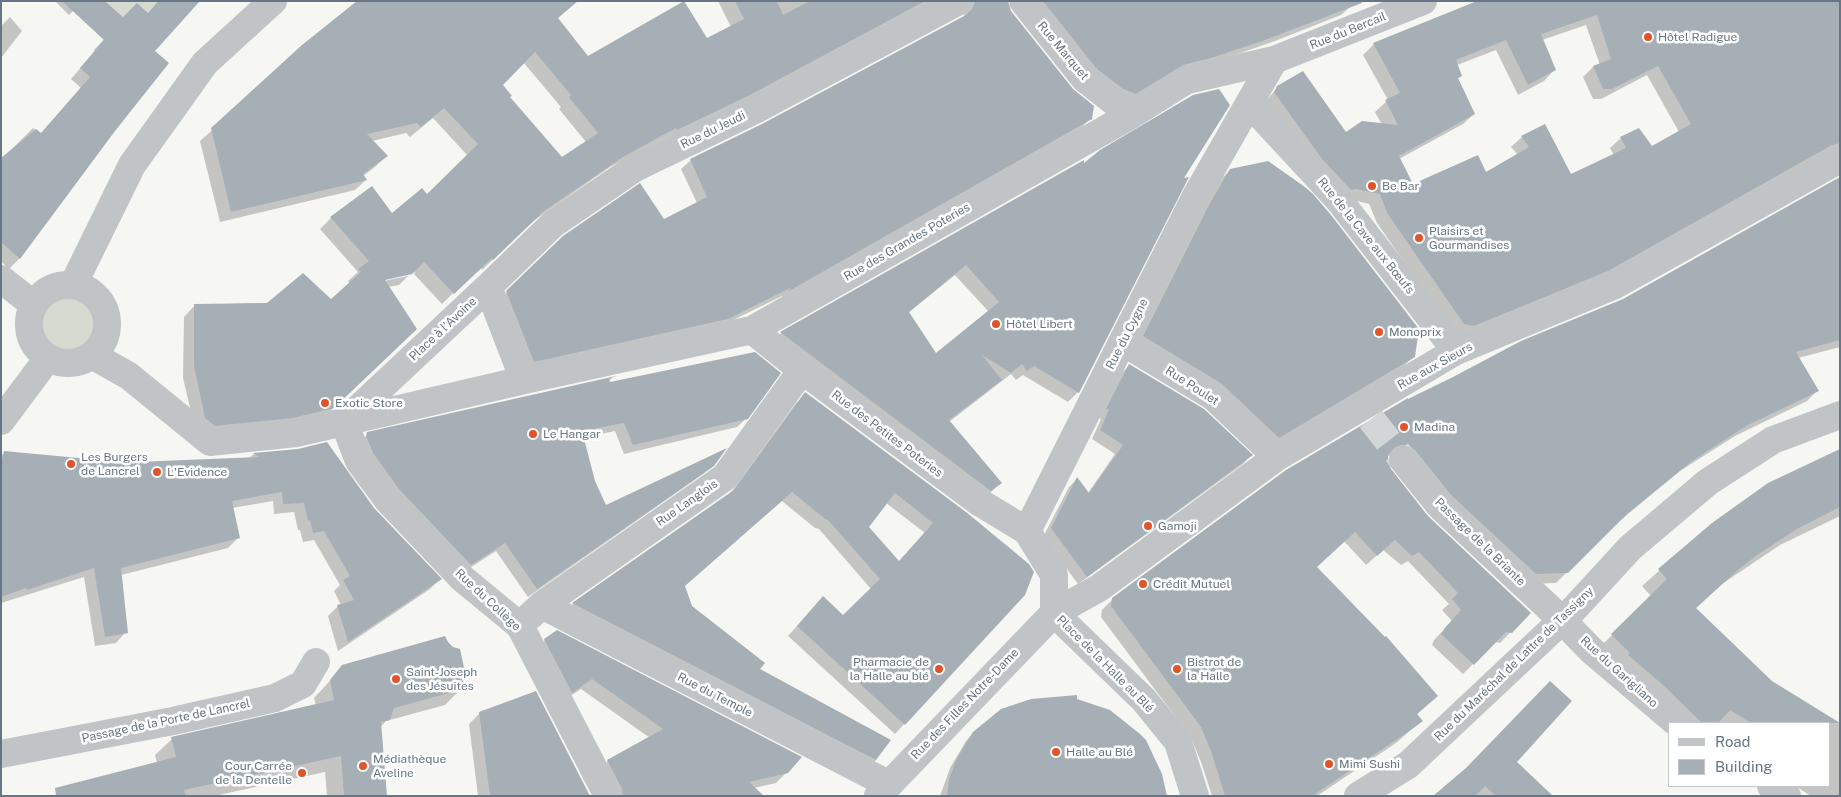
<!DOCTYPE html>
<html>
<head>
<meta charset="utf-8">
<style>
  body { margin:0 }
  #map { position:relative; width:1841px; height:797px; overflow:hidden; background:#f6f6f3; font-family:"Public Sans",sans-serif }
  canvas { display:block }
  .frame { position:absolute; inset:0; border:2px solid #667684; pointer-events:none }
  .legend { position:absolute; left:1668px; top:722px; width:162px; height:65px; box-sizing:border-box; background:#fff; border:1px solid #c2c8ce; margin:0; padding:6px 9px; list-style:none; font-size:15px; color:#667684 }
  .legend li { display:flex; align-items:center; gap:10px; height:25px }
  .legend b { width:25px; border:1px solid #c2c8ce }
</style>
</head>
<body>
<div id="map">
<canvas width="1841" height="797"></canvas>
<div class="frame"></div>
<ul class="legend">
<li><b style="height:6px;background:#c0c4c7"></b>Road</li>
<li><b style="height:14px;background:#a6afb5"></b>Building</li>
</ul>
</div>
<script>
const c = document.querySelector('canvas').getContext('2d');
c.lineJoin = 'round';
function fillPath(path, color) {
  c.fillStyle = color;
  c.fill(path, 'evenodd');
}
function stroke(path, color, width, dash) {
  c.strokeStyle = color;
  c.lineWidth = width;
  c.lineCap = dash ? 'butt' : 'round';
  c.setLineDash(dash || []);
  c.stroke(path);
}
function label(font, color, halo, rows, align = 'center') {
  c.font = font + ' "Public Sans",sans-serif';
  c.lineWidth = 5;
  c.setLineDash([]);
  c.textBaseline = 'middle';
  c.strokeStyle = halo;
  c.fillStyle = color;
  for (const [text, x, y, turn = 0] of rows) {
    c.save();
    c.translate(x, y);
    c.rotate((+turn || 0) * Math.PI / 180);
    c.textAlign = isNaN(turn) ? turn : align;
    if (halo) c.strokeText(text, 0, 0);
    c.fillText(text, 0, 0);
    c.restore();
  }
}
fillPath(new Path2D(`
  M105 1H158L147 14 123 17Z
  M37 322a29 29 0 1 1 58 0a29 29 0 1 1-58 0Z`), '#d6dbd2');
fillPath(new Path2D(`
  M55 1H83L69 15Z
  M718 1H931L736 107 666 140 665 138 610 167 532 222 482 270 480 267 442 304 414 274 415 272 378 280 379 282 408 276 399 285 388 287 404 340 322 419 281 428 195 429 183 378 184 317 195 305 331 301 350 284 348 281 358 272 320 229 331 218 392 214 427 196 468 156 433 118 410 137 406 133 372 141 386 156 375 167 363 176 366 180 355 190 220 222 200 141 346 11 588 58 707 39 731 27ZM523 62 561 107 559 109 586 142 562 158 509 97 502 85Z
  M973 1H988L1010 11 1090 119 1081 128 782 298V296L717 328 524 370 498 301 564 237 663 221 697 203 681 169 691 160 763 125 964 18 965 9Z
  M1026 1H1348L1351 6 1341 15 1275 41 1209 64 1125 102Z
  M1482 1H1840V158L1596 281 1463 336 1454 334 1377 223 1369 204 1345 198 1264 103 1278 87 1345 134 1382 125 1375 112 1388 100 1363 55 1374 44ZM1586 25 1600 65 1593 67 1583 77 1593 99H1601L1647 75 1679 132 1651 147 1621 138 1610 148 1614 155 1570 176 1522 137 1511 147 1518 155 1485 174 1413 186 1399 159 1463 124 1474 114 1457 79 1461 76 1457 65 1496 50 1518 95 1544 81 1554 70 1542 40Z
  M127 15 154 51 114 130 19 259 9 269 1 261V160L33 128 41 134 81 88 71 79 95 51 94 50Z
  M10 17 22 31 1 58V26Z
  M1083 162 1082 166 1181 180 1078 392 1068 402 1023 375 1016 380 1011 374 949 422 1000 483 990 493 771 343 781 333ZM955 275 988 311 936 355 908 313Z
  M1230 170 1413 357 1399 371 1265 451 1130 350 1216 184Z
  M1840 178V347L1798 358 1817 391 1807 401 1735 436 1680 471 1616 524 1556 583 1525 584 1397 455 1387 456 1386 462 1389 470 1427 517 1529 613 1500 643 1495 642 1463 674 1432 645 1434 640 1452 621 1442 610 1449 604 1408 561 1401 565 1383 550 1366 565 1344 541 1316 567 1426 706 1416 715 1421 721 1396 743 1317 796H1212L1201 762 1191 738 1101 617 1102 610 1113 599 1623 300Z
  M1129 365 1251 455 1243 464 1078 584 1043 537 1069 487 1077 479 1088 493 1115 454 1092 439 1101 419 1099 418 1121 374Z
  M612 378 609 381V383L747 418 737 427 624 454 615 431 582 438 593 482 605 506 713 465 703 474 528 597 496 551 462 573 359 443 368 434Z
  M806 394 1023 595 895 734 788 636 814 607 843 617 871 589 819 529 815 528 782 501 684 586 691 607 758 670 876 760 866 769 564 613 573 604 729 495 796 403ZM886 503 925 533 898 563 867 527Z
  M298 450 374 509 440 579 430 589 338 651 328 616 338 606 341 605 334 591 340 585 314 540 303 542 300 530H298L294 512 274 514 273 501 232 508 238 538 228 548 121 575 126 632 116 643 95 646 84 577 1 603V456L5 452 99 462 136 463 249 458 254 454Z
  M1840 451V516L1780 545 1722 584 1695 609 1771 682 1840 724V796H1811L1795 786H1830V723H1670L1596 651 1651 596 1642 586 1712 524Z
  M545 640 787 772 776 783 754 788 762 796H609L597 772 608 761 650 738 581 689 561 702 534 651Z
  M343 667 461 678 462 688 445 705 386 721 380 728 385 796H327L325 772 214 796H76L157 763 155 755 172 739 316 706 314 698Z
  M1076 699 1165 796H940L950 768 966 741 973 733Z
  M480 713 515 796H478L469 724Z
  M1515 762 1551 796H1435Z`), '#0003');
fillPath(new Path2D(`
  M62 1H105L123 17 137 3 148 13 158 1H200L155 51 169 63 115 131 20 259 1 242V158L36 129 41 133 90 77 80 68 104 40Z
  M357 1H578L558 18 588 56 684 1 707 38 744 19 735 1H777L783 15 810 1H925L748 96 677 130 676 128 623 157 544 211 493 260 492 258 454 294 424 262 412 274 385 280 417 329 334 408 293 418 215 426 205 418 194 366V304L267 303 303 273 331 299 361 272 358 269 369 261 330 217 372 186 392 213 422 188 427 194 478 144 444 108 421 127 417 123 367 134 388 156 363 174 367 180 231 212 211 128 302 45ZM535 52 571 95 569 97 598 133 562 157 510 97 512 96 503 85Z
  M975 1H1008L1011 11 1073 89 1094 106 1092 119 789 291 790 288 728 319 534 362 506 291 563 236 640 183 664 219 707 197 690 159 762 124 966 15 972 9Z
  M1043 1H1361L1362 3 1265 40 1211 58 1183 65 1136 94 1123 89 1096 68Z
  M1477 1H1840V143L1832 145 1608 271 1474 326 1464 324 1387 213 1380 194 1356 189 1351 190 1322 159 1274 92 1277 86 1303 71 1346 132 1362 121 1398 125 1385 100 1400 93 1373 43ZM1597 15 1611 59 1593 66 1603 89H1612L1658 66 1691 124 1652 146 1639 128 1620 137 1626 148 1571 174 1545 124 1521 136 1529 147 1486 172 1478 155 1413 184 1399 156 1475 114 1458 78 1462 76 1456 60 1506 40 1528 85 1556 70 1541 34Z
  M1219 89 1230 105 1184 178 1189 177 1079 393 1034 366 1027 371 1022 364 1011 373 982 355 1002 380 949 420 1002 483 991 491 780 332 1084 160V163L1100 150 1193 95ZM966 265 999 302 936 353 909 312Z
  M1268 161 1305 187 1313 194 1331 215 1419 329 1415 357 1279 438 1222 384 1143 336 1210 203 1230 169Z
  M1840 177V340L1796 352 1819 391 1746 426 1692 461 1628 513 1568 573 1536 574 1451 495 1415 450 1408 445H1401L1394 448 1388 455V462L1391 469 1428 516 1531 613 1512 633 1506 632 1474 665 1441 634 1444 630V629L1461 610 1452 599 1458 593 1419 552 1412 556 1395 540 1377 556 1355 532 1317 567 1385 637 1386 636 1438 696 1417 714 1423 721 1408 732 1312 796H1225L1211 751 1201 727 1111 606 1112 598 1286 470 1408 398V399L1453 377 1521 341 1623 299Z
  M755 352 781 373 748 419 633 445 624 423 582 431 595 481 606 505 727 448 714 466 537 589 505 543 471 565 399 489 373 453 366 436 367 432 616 376 609 379 610 382Z
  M1129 364 1204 409 1253 455 1087 577 1051 528 1077 477 1089 493 1123 445 1100 430 1109 410 1106 409Z
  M805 392 966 512 1029 564 1034 572 1025 595 905 725 797 626 823 596 843 615 880 579 828 520 825 519 792 492 685 586 692 606 765 663 760 669 891 740 876 760 572 603 734 490ZM895 493 933 523 899 561 869 527Z
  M327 442 374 508 442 579 348 642 337 605 354 600 343 580 350 576 324 531 313 533 310 520 308 521 304 503 283 504 282 492 232 501 240 538 121 568 128 633 105 637 94 568 27 590 26 588 1 597V463L4 451 100 460 136 462 259 457 253 453 298 449Z
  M1840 449V507L1797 529 1760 553 1740 568 1696 608 1772 681 1840 723H1751L1730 710 1718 723H1702L1663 685 1628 655 1630 653 1611 634 1667 579 1658 569 1712 523 1768 483Z
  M557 630 802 757 788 773 749 782 764 796H623L622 789 607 760 663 729 592 679 572 693 544 639Z
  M445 636 448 642 453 647 460 649 465 672 462 678 464 689 394 708 390 720 381 722 387 796H344L341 756 184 790 186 796H56L55 788 176 757 171 737 334 700 330 680 342 665Z
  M1550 681 1572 701 1517 762 1553 796H1496L1485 786 1475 796H1433L1466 768Z
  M536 691 590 796H490L479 712Z
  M1077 695V699L1110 710 1140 734 1146 740 1162 774 1167 796H947L949 780 956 760 973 732 1001 709 1031 699Z`), '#a6afb5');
stroke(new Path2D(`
  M1371 419 1403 460`), '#d2d6d7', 28, [28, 14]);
stroke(new Path2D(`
  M1023 1 1085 79 1131 115
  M1250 104 1339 200 1456 351
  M1 279 34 305
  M73 285 132 165 205 63 273 1
  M29 324a39 39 0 1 1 78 0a39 39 0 1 1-78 0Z
  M488 287 553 224 635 168 755 110 959 1
  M752 330 802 370 979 502 1027 531
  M1123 342 1214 397 1277 457
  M92 355 129 376 210 442 296 433 524 380 488 287 344 422
  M524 380 752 330 1131 115 1187 80 1274 60 1423 1
  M1 421 48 358
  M344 422 359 461 387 499 463 579 520 626 608 796
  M1403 460 1440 506 1562 620 1591 650 1677 723
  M542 605 888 784
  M1054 613V575L1027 531 1196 196 1274 60
  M1054 613 1144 700 1178 742 1195 796
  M530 616 542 605 725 477 802 370
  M1 754 173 721 275 698 303 684 316 662
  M1771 786 1787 796
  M878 796 1054 613 1099 588 1277 457 1456 351 1615 285 1840 159
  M1358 796 1408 765 1573 610 1630 548 1708 482 1773 440 1840 415`), '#c0c4c7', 28);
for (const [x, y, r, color] of [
  [1648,37,5,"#e0542a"],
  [1372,186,5,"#e0542a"],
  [1419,238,5,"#e0542a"],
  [996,324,5,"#e0542a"],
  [1379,332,5,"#e0542a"],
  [325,403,5,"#e0542a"],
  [1404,427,5,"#e0542a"],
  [533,434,5,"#e0542a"],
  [71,464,5,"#e0542a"],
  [157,472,5,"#e0542a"],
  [1148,526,5,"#e0542a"],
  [1143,584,5,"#e0542a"],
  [939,669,5,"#e0542a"],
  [1177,669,5,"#e0542a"],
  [396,679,5,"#e0542a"],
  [1056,752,5,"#e0542a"],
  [1329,764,5,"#e0542a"],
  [363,766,5,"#e0542a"],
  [302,773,5,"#e0542a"]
]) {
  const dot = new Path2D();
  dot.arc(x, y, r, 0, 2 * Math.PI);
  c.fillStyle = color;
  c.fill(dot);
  stroke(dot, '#fff', 2);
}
label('12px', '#667684', '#fff', [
  ["Rue du Bercail",1348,31,-22],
  ["Rue Marquet",1063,51,50],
  ["Rue du Jeudi",713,130,-26],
  ["Rue de la Cave aux Bœufs",1366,236,51],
  ["Rue des Grandes Poteries",907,242,-30],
  ["Place à l'Avoine",443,329,-43],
  ["Rue du Cygne",1127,334,-63],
  ["Rue aux Sieurs",1435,366,-29],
  ["Rue Poulet",1192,386,33],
  ["Rue des Petites Poteries",887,434,37],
  ["Rue Langlois",687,503,-35],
  ["Passage de la Briante",1480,542,44],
  ["Rue du Collège",488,600,43],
  ["Place de la Halle au Blé",1105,664,45],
  ["Rue du Maréchal de Lattre de Tassigny",1514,664,-44],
  ["Rue du Garigliano",1619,672,42],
  ["Rue du Temple",715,695,27],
  ["Rue des Filles Notre-Dame",965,704,-46],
  ["Passage de la Porte de Lancrel",166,721,-12]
]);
label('12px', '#667684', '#fff', [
  ["Hôtel Radigue",1658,37],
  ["Be Bar",1382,186],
  ["Plaisirs et",1429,231],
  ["Gourmandises",1429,245],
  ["Hôtel Libert",1006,324],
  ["Monoprix",1389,332],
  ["Exotic Store",335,403],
  ["Madina",1414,427],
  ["Le Hangar",543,434],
  ["Les Burgers",81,457],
  ["de Lancrel",81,471],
  ["L'Evidence",167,472],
  ["Gamoji",1158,526],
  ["Crédit Mutuel",1153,584],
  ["Pharmacie de",929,662,"right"],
  ["la Halle au blé",929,676,"right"],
  ["Bistrot de",1187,662],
  ["la Halle",1187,676],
  ["Saint-Joseph",406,672],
  ["des Jésuites",406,686],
  ["Halle au Blé",1066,752],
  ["Médiathèque",373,759],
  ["Aveline",373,773],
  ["Mimi Sushi",1339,764],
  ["Cour Carrée",292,766,"right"],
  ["de la Dentelle",292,780,"right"]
], 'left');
</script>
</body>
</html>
